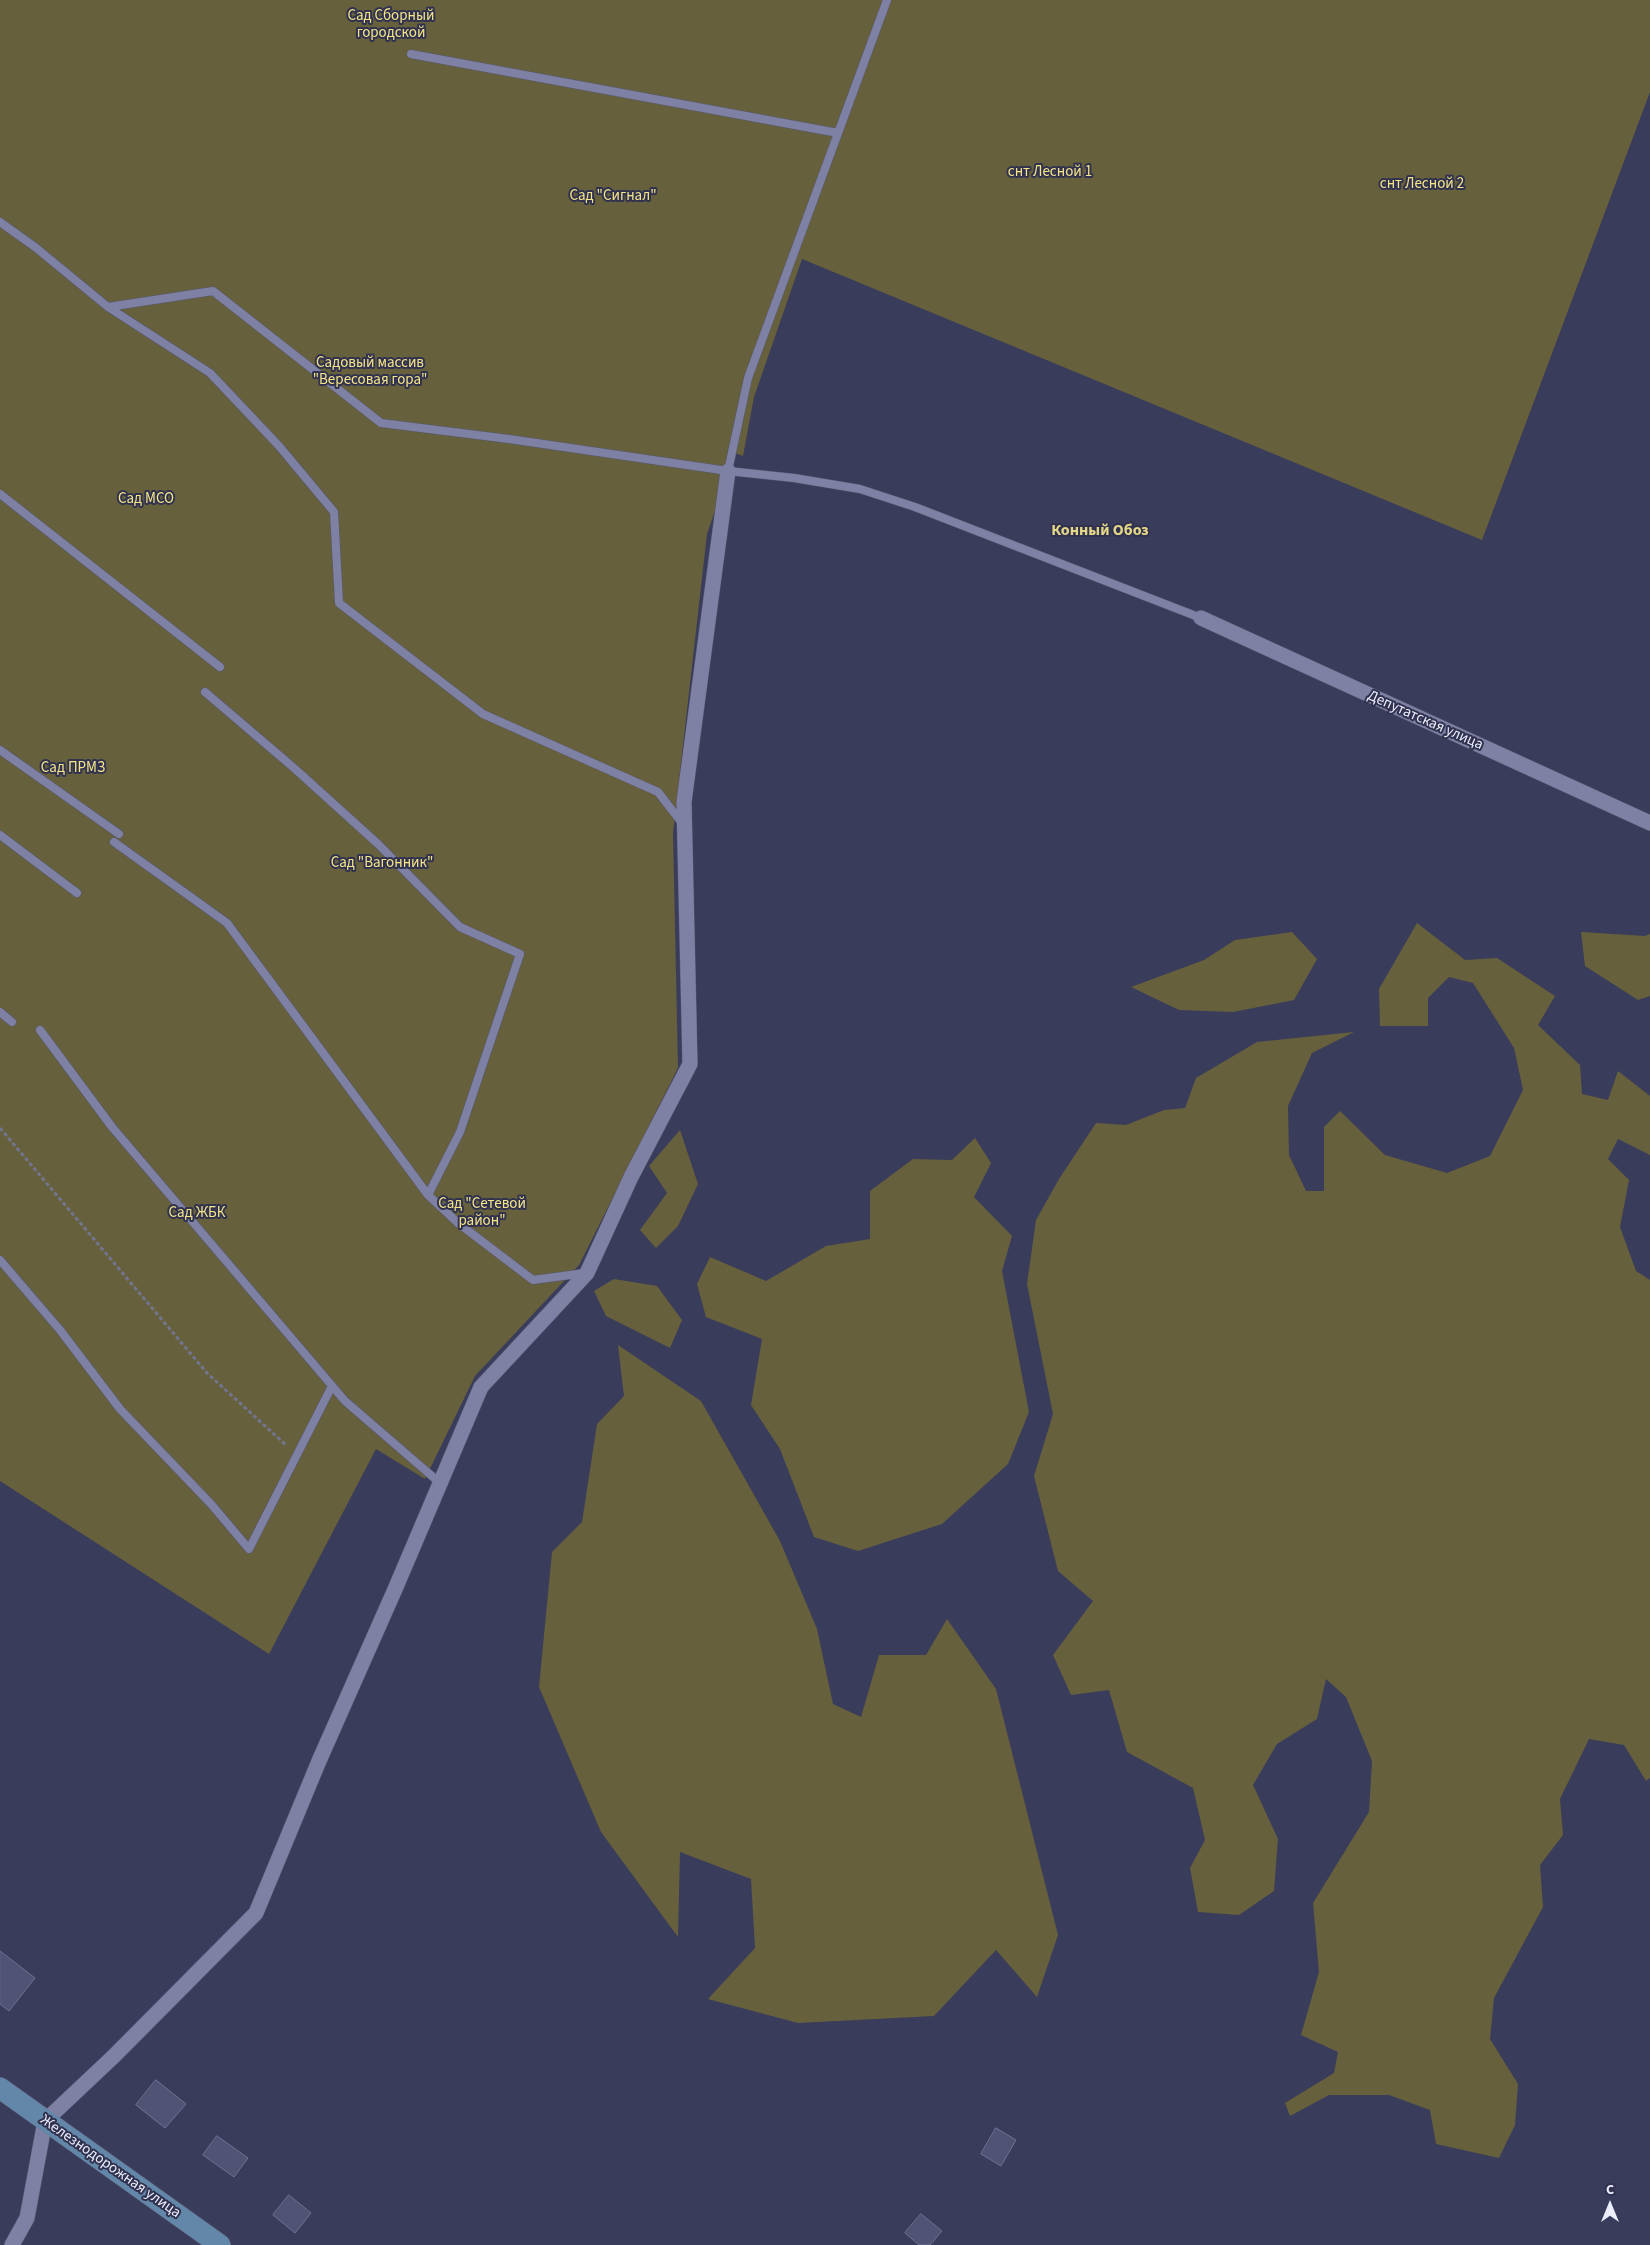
<!DOCTYPE html>
<html>
<head>
<meta charset="utf-8">
<style>
  body { margin:0 }
  #map { position:relative; width:1650px; height:2245px; overflow:hidden; background:#3a3c5b; font-family:"Source Sans 3",sans-serif }
  canvas { display:block }
  .north { position:absolute; left:1585px; top:2180px; width:50px; height:50px; -webkit-text-stroke:4px #30324f; paint-order:stroke; rotate:0deg; font-size:14px; font-weight:700; line-height:20px; text-align:center; color:#eceefe }
  .north::after { content:''; display:block; margin:auto; width:18px; height:22px; background:#eceefe; clip-path:polygon(50% 0,100% 100%,50% 72%,0 100%) }
</style>
</head>
<body>
<div id="map">
<canvas width="1650" height="2245"></canvas>
<div class="north">С</div>
</div>
<script>
const c = document.querySelector('canvas').getContext('2d');
c.lineJoin = 'round';
function fillPath(path, color) {
  c.fillStyle = color;
  c.fill(path, 'evenodd');
}
function stroke(path, color, width, dash) {
  c.strokeStyle = color;
  c.lineWidth = width;
  c.lineCap = dash ? 'butt' : 'round';
  c.setLineDash(dash || []);
  c.stroke(path);
}
function label(font, color, halo, rows, align = 'center') {
  c.font = font + ' "Source Sans 3",sans-serif';
  c.lineWidth = 4;
  c.setLineDash([]);
  c.textBaseline = 'middle';
  c.strokeStyle = halo;
  c.fillStyle = color;
  for (const [text, x, y, turn = 0] of rows) {
    c.save();
    c.translate(x, y);
    c.rotate((+turn || 0) * Math.PI / 180);
    c.textAlign = isNaN(turn) ? turn : align;
    if (halo) c.strokeText(text, 0, 0);
    c.fillText(text, 0, 0);
    c.restore();
  }
}
fillPath(new Path2D(`
  M0 0H1650V92L1482 540 802 259 754 397 743 456 735 453 707 534 673 833 678 1068 579 1265 475 1376 425 1479 376 1449 269 1654 0 1481Z
  M1417 923 1465 960 1497 958 1555 996 1538 1025 1580 1065 1582 1094 1608 1100 1618 1071 1650 1096V1155L1618 1139 1608 1159 1629 1180 1620 1227 1636 1271 1650 1280V1778L1646 1781 1624 1745 1589 1739 1560 1799 1563 1835 1540 1865 1543 1907 1494 1998 1490 2039 1518 2084 1515 2125 1499 2158 1436 2144 1430 2110 1389 2095H1329L1290 2116 1285 2103 1334 2073 1338 2052 1301 2035 1319 1972 1313 1903 1369 1812 1372 1761 1346 1697 1326 1679 1317 1719 1277 1744 1253 1785 1278 1839 1274 1891 1239 1915 1198 1912 1190 1868 1205 1840 1193 1788 1127 1752 1109 1690 1071 1695 1053 1655 1093 1601 1058 1571 1034 1476 1053 1414 1027 1284 1036 1220 1059 1179 1096 1123 1126 1125 1164 1110 1185 1108 1196 1078 1257 1042 1354 1032 1312 1053 1288 1106 1289 1155 1306 1191H1324V1127L1340 1111 1385 1155 1447 1173 1490 1156 1523 1090 1514 1048 1473 983 1449 977 1428 998V1026H1380L1379 989Z
  M1292 932 1317 959 1294 1000 1233 1012 1179 1010 1131 987 1204 960 1235 940Z
  M1581 932 1645 936 1650 934V996L1638 1000 1585 966Z
  M680 1130 698 1184 678 1226 656 1248 640 1230 667 1193 649 1166Z
  M975 1138 991 1163 974 1197 1012 1236 1002 1271 1029 1412 1008 1464 942 1524 858 1551 814 1537 780 1449 751 1405 762 1339 706 1317 697 1284 710 1257 766 1281 826 1246 870 1239V1191L913 1159 952 1160Z
  M614 1279 657 1286 682 1320 670 1348 606 1316 594 1291Z
  M618 1345 701 1401 780 1541 817 1629 833 1704 861 1717 879 1655H926L947 1619 996 1689 1058 1935 1037 1997 996 1950 934 2016 798 2023 708 1999 755 1948 751 1879 680 1852 678 1937 601 1832 539 1687 552 1552 582 1522 597 1424 624 1396Z`), '#66603c');
const building = new Path2D(`
  M0 1951 35 1978 9 2011 0 2004Z
  M156 2080 186 2104 165 2128 136 2105Z
  M996 2128 1016 2140 1001 2166 981 2154Z
  M217 2136 248 2158 234 2177 203 2155Z
  M289 2195 311 2213 295 2233 273 2215Z
  M921 2214 942 2231 930 2245H919L905 2233Z`);
fillPath(building, '#515374');
stroke(building, '#6f7294', 1);
const lane = new Path2D(`
  M411 54 838 133
  M0 222 35 247 108 307 213 291 381 423 509 439 728 471 794 478 860 489 915 507 1201 618
  M108 307 210 373 279 446 334 512 339 603 483 714 658 792 682 823
  M728 471 748 378 887 0
  M0 494 220 667
  M205 692 294 768 378 844 460 927 520 954 460 1132 428 1195
  M0 750 119 834
  M0 835 77 893
  M114 842 227 923 428 1195 458 1223 533 1280 585 1273
  M0 1012 12 1022
  M40 1030 112 1127 345 1401 440 1483
  M0 1260 60 1330 120 1409 211 1504 249 1549 332 1386`);
const street = new Path2D(`
  M1201 618 1650 823
  M12 2245 27 2218 45 2121 114 2056 256 1913 319 1761 396 1587 481 1387 587 1273 631 1177 690 1064 684 802 728 471`);
const secondary = new Path2D(`
  M0 2088 220 2245`);
stroke(lane, '#565871', 9);
stroke(street, '#565871', 16);
stroke(secondary, '#565871', 22);
stroke(new Path2D(`
  M0 1128 207 1373 287 1446`), '#73758f', 3, [4, 2.5]);
stroke(lane, '#7e81a4', 8);
stroke(street, '#7e81a4', 15);
stroke(secondary, '#6387a8', 21);
label('15px', '#f5e587', '#30324f', [
  ["Сад Сборный",391,17],
  ["городской",391,34],
  ["снт Лесной 1",1050,173],
  ["снт Лесной 2",1422,185],
  ["Сад \"Сигнал\"",613,197],
  ["Садовый массив",370,364],
  ["\"Вересовая гора\"",370,381],
  ["Сад МСО",146,500],
  ["Сад ПРМЗ",73,769],
  ["Сад \"Вагонник\"",382,864],
  ["Сад \"Сетевой",482,1205],
  ["район\"",482,1222],
  ["Сад ЖБК",197,1214]
]);
label('15px', '#eceefe', '#30324f', [
  ["Депутатская улица",1425,721,24],
  ["Железнодорожная улица",110,2167,35]
]);
label('bold 16px', '#e3d688', '#30324f', [
  ["Конный Обоз",1100,531]
]);
</script>
</body>
</html>
